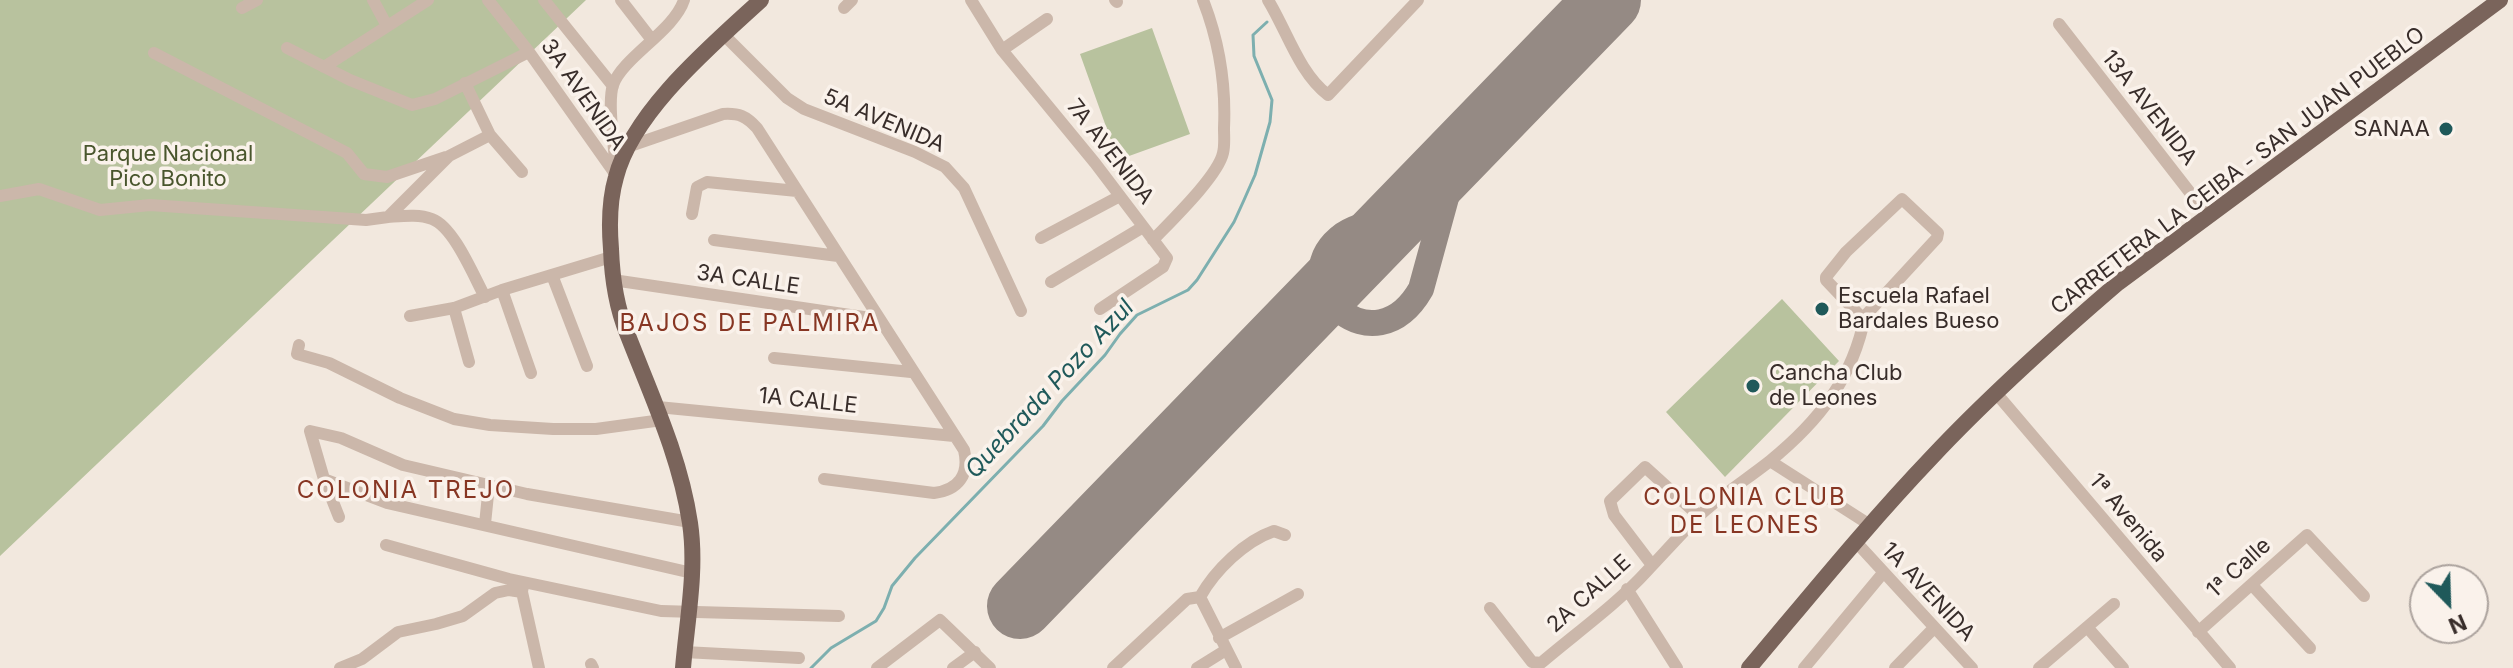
<!DOCTYPE html>
<html>
<head>
<meta charset="utf-8">
<style>
  body { margin:0 }
  #map { position:relative; width:2513px; height:668px; overflow:hidden; background:#f2e8de; font-family:Inter,sans-serif }
  canvas { display:block }
  .north { position:absolute; left:2409px; top:564px; width:80px; height:80px; box-sizing:border-box; background:#faf2eb; border:2px solid #aca39e; border-radius:50%; rotate:157deg; font-size:22px; font-weight:700; line-height:32px; text-align:center; color:#382d2a }
  .north::after { content:''; display:block; margin:auto; width:28px; height:36px; background:#1f595a; clip-path:polygon(50% 0,100% 100%,50% 72%,0 100%) }
</style>
</head>
<body>
<div id="map">
<canvas width="2513" height="668"></canvas>
<div class="north">N</div>
</div>
<script>
const c = document.querySelector('canvas').getContext('2d');
c.lineJoin = 'round';
function fillPath(path, color) {
  c.fillStyle = color;
  c.fill(path, 'evenodd');
}
function stroke(path, color, width, dash) {
  c.strokeStyle = color;
  c.lineWidth = width;
  c.lineCap = dash ? 'butt' : 'round';
  c.setLineDash(dash || []);
  c.stroke(path);
}
function label(font, color, halo, rows, align = 'center') {
  c.font = font + ' Inter,sans-serif';
  c.lineWidth = 7;
  c.setLineDash([]);
  c.textBaseline = 'middle';
  c.strokeStyle = halo;
  c.fillStyle = color;
  for (const [text, x, y, turn = 0] of rows) {
    c.save();
    c.translate(x, y);
    c.rotate((+turn || 0) * Math.PI / 180);
    c.textAlign = isNaN(turn) ? turn : align;
    if (halo) c.strokeText(text, 0, 0);
    c.fillText(text, 0, 0);
    c.restore();
  }
}
fillPath(new Path2D(`
  M0 0H586L0 556Z
  M1152 28 1190 134 1118 160 1080 54Z
  M1782 299 1839 361 1725 477 1666 412Z`), '#b8c29e');
stroke(new Path2D(`
  M811 668 831 648 876 621 884 608 892 586 915 558 1043 426 1062 401 1105 355 1120 334 1137 315 1188 290 1197 280 1234 222 1244 200 1255 175 1270 122 1272 100 1254 56 1253 35 1267 22`), '#7dafaf', 3);
stroke(new Path2D(`
  M1398 217C1379 222 1354 225 1339 238 1284 285 1374 371 1421 289L1455 165 1466 147`), '#958a84', 26);
stroke(new Path2D(`
  M1020 606 1608 0`), '#958a84', 66);
stroke(new Path2D(`
  M373 0 387 26
  M488 0 529 52 616 175
  M544 0 613 86
  M621 0 652 40
  M971 0 1002 50 1095 163 1167 258 1163 267 1100 309
  M1115 0 1117 2
  M1268 0C1287 31 1299 73 1328 95L1418 0
  M242 8 257 0
  M844 8 852 0
  M2059 24 2209 217
  M723 34 787 98 804 109 915 152 945 167 964 188 1021 311
  M287 48 350 80 412 105 435 99 529 52
  M1002 50 1047 19
  M154 53 347 153 364 174 387 177 446 157
  M324 67 428 0
  M465 83 490 135 522 172
  M630 146 723 114C739 113 746 116 757 128L964 450C970 475 958 490 934 493L824 479
  M616 172C615 151 607 103 613 85 623 57 674 31 684 0
  M0 196 39 189 100 210 150 205 366 220 388 217 449 156 490 135
  M692 214 697 187 707 182 797 191
  M388 217C403 216 419 214 432 219 454 227 474 277 485 297
  M1041 238 1120 196
  M714 240 838 256
  M1153 240C1171 221 1218 176 1223 153 1225 145 1224 136 1224 128 1226 84 1219 41 1203 0
  M552 275 587 366
  M613 280 877 319
  M1051 282 1143 227
  M502 290 531 373
  M454 308 469 362
  M410 316 454 308 502 290 611 257
  M299 345 297 354 329 363 400 398 454 419 490 425 553 429H596L662 420
  M774 358 911 372
  M1996 393 2230 668
  M658 407 954 436
  M1770 461 1870 525
  M324 479 387 503 692 573
  M339 517 324 479 310 431 341 438 403 465 527 494 690 522
  M485 524 489 485
  M1856 542 1972 668
  M386 545 509 579 661 611 839 616
  M1652 565 1614 515 1610 501 1645 467 1699 516
  M523 585 522 592 539 668
  M2252 585 2310 648
  M1627 589 1677 668
  M1200 597 1236 668
  M1490 608 1532 662 1541 663C1576 633 1616 605 1647 571 1664 553 1681 534 1698 517 1720 496 1746 480 1770 461 1819 421 1853 378 1865 316L1937 238 1938 233 1902 199 1846 252 1826 277V280L1864 320
  M2087 627 2123 668
  M2198 632 2307 535 2364 596
  M1219 638 1298 594
  M684 652 799 658
  M591 664 593 668
  M340 668 362 659 398 632 436 624 463 616 495 593 509 590 522 592
  M877 668 940 620 990 668
  M953 668 975 652
  M1113 668 1187 599 1200 597C1215 570 1245 541 1274 531L1285 535
  M1197 668 1226 650
  M1804 668 1883 573
  M1895 668 1934 628
  M2039 668 2114 604`), '#cbb7aa', 12);
stroke(new Path2D(`
  M683 668C687 620 697 570 690 523 680 456 651 395 627 333 616 306 612 277 611 249 609 225 609 201 616 177 633 111 712 45 761 0
  M1749 668C1809 597 1868 524 1932 457 1990 395 2054 338 2118 283L2500 0`), '#7a645b', 16);
for (const [x, y, r, color] of [
  [2446,129,8,"#1f595a"],
  [1822,309,8,"#1f595a"],
  [1753,386,8,"#1f595a"]
]) {
  const dot = new Path2D();
  dot.arc(x, y, r, 0, 2 * Math.PI);
  c.fillStyle = color;
  c.fill(dot);
  stroke(dot, '#faf2eb', 3);
}
label('22px', '#382d2a', '#faf2eb', [
  ["3A AVENIDA",583,95,55],
  ["13A AVENIDA",2149,108,52],
  ["5A AVENIDA",884,121,23],
  ["7A AVENIDA",1110,152,52],
  ["CARRETERA LA CEIBA - SAN JUAN PUEBLO",2238,171,-37],
  ["3A CALLE",748,280,8],
  ["1A CALLE",808,401,6],
  ["1ª Avenida",2128,518,50],
  ["1ª Calle",2239,568,-42],
  ["1A AVENIDA",1928,592,47],
  ["2A CALLE",1589,594,-42]
]);
label('22px', '#382d2a', '#faf2eb', [
  ["SANAA",2430,129,"right"],
  ["Escuela Rafael",1838,296],
  ["Bardales Bueso",1838,321],
  ["Cancha Club",1769,373],
  ["de Leones",1769,398]
], 'left');
label('22px', '#49562d', '#faf2eb', [
  ["Parque Nacional",168,154],
  ["Pico Bonito",168,179]
]);
c.letterSpacing = '2px';
label('24px', '#873623', '#faf2eb', [
  ["BAJOS DE PALMIRA",750,324],
  ["COLONIA TREJO",406,491],
  ["COLONIA CLUB",1745,498],
  ["DE LEONES",1745,526]
]);
c.letterSpacing = '0px';
label('italic 24px', '#1f595a', '#faf2eb', [
  ["Quebrada Pozo Azul",1050,389,-47]
]);
</script>
</body>
</html>
